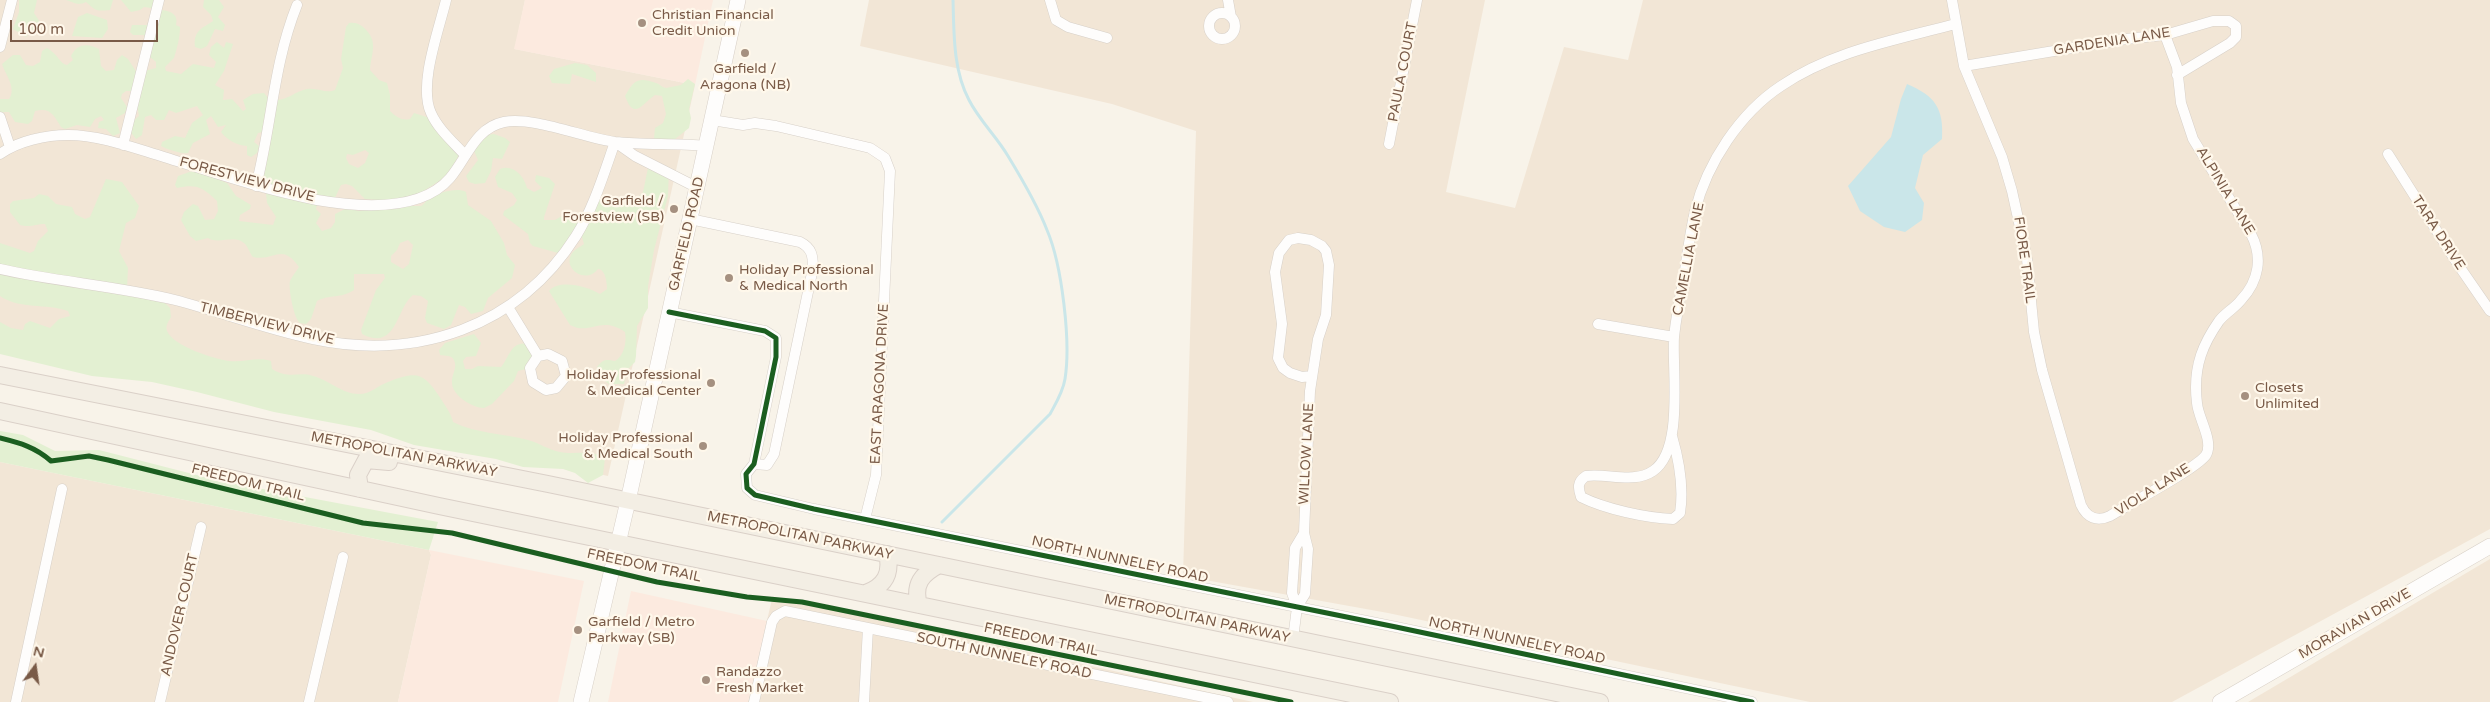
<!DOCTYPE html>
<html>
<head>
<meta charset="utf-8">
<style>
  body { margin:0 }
  #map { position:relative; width:2490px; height:702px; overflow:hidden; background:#f8f3e9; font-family:"Varela Round",sans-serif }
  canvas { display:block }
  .north { position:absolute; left:10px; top:642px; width:50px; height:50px; -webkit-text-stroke:4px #fff8eb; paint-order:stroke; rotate:14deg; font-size:14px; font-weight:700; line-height:20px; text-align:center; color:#795a47 }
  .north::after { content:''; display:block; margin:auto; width:18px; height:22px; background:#795a47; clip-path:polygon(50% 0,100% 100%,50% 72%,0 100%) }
  .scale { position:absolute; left:10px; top:20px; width:148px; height:22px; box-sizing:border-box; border:2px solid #795a47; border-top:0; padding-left:6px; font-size:15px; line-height:18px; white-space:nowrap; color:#795a47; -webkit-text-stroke:4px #fff8eb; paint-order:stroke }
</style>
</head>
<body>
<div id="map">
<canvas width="2490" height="702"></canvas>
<div class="north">N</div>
<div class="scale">100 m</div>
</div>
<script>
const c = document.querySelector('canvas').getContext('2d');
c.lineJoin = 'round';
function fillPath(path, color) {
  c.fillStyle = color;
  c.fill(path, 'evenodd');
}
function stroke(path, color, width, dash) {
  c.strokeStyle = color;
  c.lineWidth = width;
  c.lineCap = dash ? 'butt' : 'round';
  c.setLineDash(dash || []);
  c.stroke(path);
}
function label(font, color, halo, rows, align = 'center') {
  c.font = font + ' "Varela Round",sans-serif';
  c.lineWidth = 4.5;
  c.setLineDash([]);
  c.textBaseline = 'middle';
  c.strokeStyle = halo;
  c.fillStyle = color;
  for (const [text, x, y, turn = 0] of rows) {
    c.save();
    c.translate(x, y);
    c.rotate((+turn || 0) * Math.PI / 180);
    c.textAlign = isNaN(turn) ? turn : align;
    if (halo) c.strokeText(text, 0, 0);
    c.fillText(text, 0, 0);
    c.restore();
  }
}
fillPath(new Path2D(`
  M0 0H525L515 49 695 85 608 476 0 342Z
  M869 0H1485L1446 192 1515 208 1564 47 1628 60 1643 0H2490V529L2172 702H1810L1388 613 1183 576 1196 131 1112 104 860 46Z
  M0 462 429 550 431 555 398 702H0Z
  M2490 559V702H2248Z
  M772 599 802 602 876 618 1253 702H748Z`), '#f2e6d6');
fillPath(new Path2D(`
  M525 0H713L695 85 514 49Z
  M429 550 584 581 558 702H398L431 555Z
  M631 591 767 621 748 702H608Z`), '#fceadf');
fillPath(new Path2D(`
  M19 0H37L34 13 40 22 26 37 13 29 19 12Z
  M66 0H113L110 10C97 11 97 12 86 2 77 6 76 3 66 0Z
  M121 0H161L162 10C170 11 179 14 176 25L180 27C180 38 177 48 174 58L165 67 166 71 181 74 193 64 214 68 216 62 209 55 211 47 217 42 224 48 226 42 233 44 224 71 215 85 224 90 223 100 232 99 243 111 246 109 243 100 253 94 264 93 269 99C287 103 292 92 307 89 317 87 326 94 335 90L343 68 341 59 346 27 349 23C357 22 362 25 367 31 378 43 371 55 370 70L379 80 387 83 390 95V111C396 117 402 121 410 119L414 113 430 118H438L443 123 459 155 447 176 408 201 412 206H421C425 204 425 201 430 198 438 193 457 187 466 192L468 205 491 221 504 243 507 255 515 265 512 278 488 298 483 311 471 314 465 307 459 305 451 325 444 329 427 323 425 318 428 301 421 296 413 295C396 308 397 352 362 334L361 330 376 290 385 278 384 274H354V290C340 299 330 294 317 301L311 319 306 324 300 323C294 319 288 288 290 281 292 276 296 272 299 267 281 242 275 262 253 257 250 254 248 246 244 243 234 234 219 245 208 238L196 241 190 236 181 220 184 212 193 204 198 206 205 220 214 219 218 211 217 201C202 187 197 184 177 188L175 185 178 176 195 170 227 183 236 196 251 205 250 209 240 215 239 221 273 225 276 217 267 203 264 174 266 153 263 132 258 133 254 142 259 146 257 153 251 157 247 155V146C237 145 228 141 221 132L226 125 218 127 211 116 206 120 210 134 193 143 188 153C181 154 166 149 161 146L162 142 175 136 185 138 192 123 203 115 197 106 176 113 169 110 164 120H156L151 115 145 117 142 135 136 139 129 130 131 123 139 116 137 105 140 91H126L122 94 121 98 127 107 125 113 116 118 120 133 113 136 106 129 98 128 99 122 104 120 101 116 95 119 90 127 77 125 65 129 61 127C54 116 51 107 35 111L32 121 28 124 15 122 9 112H4L0 115V99H9C17 88 5 74 2 64L13 55H20L26 65 33 66 40 62 42 51 47 48C57 53 60 64 67 65L73 60 71 56C77 43 88 43 99 49L101 66 106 71 114 70 117 60 122 55 128 59 137 73 156 68V62L150 57 144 35H133L130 32 132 25H147L153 12 151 8 144 7 140 10 131 12ZM365 150 369 153 365 163 358 168 349 164 346 158 347 154 353 155ZM346 184 352 186 365 199 378 200 371 209 359 211 347 208 335 214V222L331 228 322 231 316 223 321 214 316 209 317 205 333 202 341 185ZM408 240 413 245 409 264 403 269 391 262V256L397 250 400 243Z
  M204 0H219L224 7 218 17 225 25 223 31 215 29 207 46 201 49 195 47C193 30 203 28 213 21L211 15 203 7Z
  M87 13 107 20 108 29 102 38 72 36 78 17Z
  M575 63 587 65 596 73V82L572 74 570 84 552 83 549 76 554 69Z
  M688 79 695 84 689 109 691 118 689 128 675 139 672 147 657 142 654 138 655 128 663 123 666 114 662 96 655 95C642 104 634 121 625 96 633 81 638 76 656 83 660 84 661 87 666 88L681 85Z
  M494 134 505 138 510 142 502 159 493 158 491 171 485 183 475 184 469 182 466 176 478 160 474 151 486 135Z
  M664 166 669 168 668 196 654 250 648 286V308L637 326 636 356 635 362 627 370 624 384H609L597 375V367C603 359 606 359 615 361 624 356 627 342 625 332 600 315 591 336 570 325L549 291C559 279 587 286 600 294L607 289C607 282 605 269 598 269 585 286 559 266 574 251 577 248 580 247 584 244L582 237 579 236 558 253 533 246 530 243 528 234 503 215 504 211 514 205 517 200 512 193 498 187 495 177 500 169C513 164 524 176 527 188L534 192 542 188 535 181 536 175 549 178 555 184 544 217V220H555L567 213 584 215 595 201 608 199 630 205 643 192 648 168Z
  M106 179 122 182 139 206 135 218 126 223 119 251 128 268 127 288 165 303 170 308 171 317C169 321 165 325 167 331 173 346 214 359 229 361 243 363 258 356 271 361L272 369C291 380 297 371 313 376 329 380 342 394 359 394 371 394 377 386 388 382 418 370 424 373 441 399 446 407 451 413 453 422 477 434 503 433 528 440 539 443 549 450 560 452 575 455 592 449 605 458L603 475 588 483 575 473 563 469 523 467 496 459 414 445 371 430 274 412 197 392 152 382 92 376 0 354V322L11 328 23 330 25 324 30 321 50 328 59 319 70 316 68 311C46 303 21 310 0 296V243L30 253 34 251 38 241 48 231 45 224C35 224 30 228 20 225L10 212V204L13 201 34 198 39 194 48 196 56 204 72 207 75 214 85 219 90 217Z
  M474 334 481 343 476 356 466 357 463 361 465 369H472L478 366 501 367C509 358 511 340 528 344 536 353 531 360 526 369L518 371 514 381 492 404 484 408C472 408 452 395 452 383 451 375 458 368 454 360 452 355 445 356 440 355L439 350 445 343Z
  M0 431 23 435 55 451 99 450 220 481 438 522 429 550 0 462Z`), '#e3f0d2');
fillPath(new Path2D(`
  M1907 84C1935 96 1944 108 1942 139L1923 155 1915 188 1924 203 1922 220 1905 232 1884 227 1860 211 1848 186 1891 137 1901 99Z`), '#cae6e9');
stroke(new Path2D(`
  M942 522 1050 414C1056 403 1063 392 1065 379 1071 342 1062 265 1047 230 1037 204 1022 179 1008 156 997 137 979 120 969 100 953 70 954 33 953 0`), '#cae6e9', 3);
const street = new Path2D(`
  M446 0C439 30 418 85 431 113 438 129 453 142 465 155
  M1050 0 1056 20 1068 27 1107 38
  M1228 0 1231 17
  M1952 0 1964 66 2002 157 2012 191 2027 259 2034 332 2042 370 2081 505C2087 518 2097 522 2110 516 2129 504 2196 469 2206 455 2214 441 2198 418 2197 403 2195 387 2196 370 2201 355 2205 343 2212 331 2219 321 2225 313 2235 308 2241 300 2259 281 2263 257 2251 234L2193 139 2181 103 2177 67 2165 35
  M1209 26a13 13 0 1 1 26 0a13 13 0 1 1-26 0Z
  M0 47 12 0
  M1964 66 2126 39 2165 35 2213 21H2229L2236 26V37L2230 43 2177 75
  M0 117 10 147
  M712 120 743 125 755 123 776 126 870 148 885 158 890 171 876 475 865 519
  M615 142 635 156 698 188
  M1389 144 1417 0
  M123 145 159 0
  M0 154C18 141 46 135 68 135 100 135 134 148 164 157 215 173 265 190 317 200 358 207 421 212 450 178 467 158 475 128 504 122 532 116 585 138 615 142 645 145 676 143 706 146
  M2388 154 2459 266 2490 311
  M256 186C272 124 273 65 297 5
  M690 219 800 242C812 248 813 256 813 268L774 454 767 465 754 464
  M0 269C58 282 117 286 175 300 221 312 266 329 313 339 417 361 518 327 576 236 594 207 604 173 615 142
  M508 307 538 356 530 368 533 382 546 390 556 388 566 376 562 361 548 354 538 356
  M669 312 765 331 776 338V357L754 464 746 474 747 488 755 495 814 509 1396 627 1752 702
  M1598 324 1674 337
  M1672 436C1679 460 1684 488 1680 513L1673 519C1646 518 1605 509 1581 497 1578 488 1577 482 1586 476 1607 473 1634 484 1653 471 1684 450 1672 372 1674 337 1676 318 1680 297 1684 278 1687 255 1690 233 1695 211 1707 163 1740 113 1781 86 1832 51 1896 40 1955 24
  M1304 533 1310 391 1318 339 1326 315 1329 265 1326 251 1322 246 1311 240 1298 238 1289 240 1279 253 1275 272 1282 324 1278 358 1283 368 1290 373 1302 377 1312 376
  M1293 639 1297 607 1305 594 1308 549 1304 533 1295 548 1292 593 1297 607
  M16 702 62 489
  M160 702 201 527
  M309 702 343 557
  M754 702 772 622 776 616 785 611 1228 702
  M864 702 868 628`);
const secondary = new Path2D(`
  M581 702 628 501 738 0
  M2220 702 2490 546`);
const primary = new Path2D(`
  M0 375 548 484 1600 702
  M0 411 439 506 1390 702
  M360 489 358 475 366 460 389 462
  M866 593C884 586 892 574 887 554
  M919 605C913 584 922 574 939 565`);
stroke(street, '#d7d0c8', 11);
stroke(secondary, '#d7cfc6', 16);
stroke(primary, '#dad0c8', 18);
stroke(street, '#fefdfc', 10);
stroke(secondary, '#fefdfc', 15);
stroke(primary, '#f3eee4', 16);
stroke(new Path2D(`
  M669 312 765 331 776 338V357L754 464 746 474 747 488 755 495 814 509 1396 627 1752 702
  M0 438C20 443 35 447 51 461L89 456 108 460 363 523 452 533 657 582 747 597 802 602 1291 702`), '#1b5e20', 5);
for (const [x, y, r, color] of [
  [642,23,5,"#a59080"],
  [745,53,5,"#a59080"],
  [674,209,5,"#a59080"],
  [729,278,5,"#a59080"],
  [711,383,5,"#a59080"],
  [2245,396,5,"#a59080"],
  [703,446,5,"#a59080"],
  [578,630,5,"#a59080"],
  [706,680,5,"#a59080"]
]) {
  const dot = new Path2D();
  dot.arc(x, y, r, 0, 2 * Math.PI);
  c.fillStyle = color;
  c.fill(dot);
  stroke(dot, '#fff8eb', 2);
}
label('14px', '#795a47', '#fff8eb', [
  ["Christian Financial",652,15],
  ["Credit Union",652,31],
  ["Garfield /",745,69,"center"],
  ["Aragona (NB)",745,85,"center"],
  ["Garfield /",664,201,"right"],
  ["Forestview (SB)",664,217,"right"],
  ["Holiday Professional",739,270],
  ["& Medical North",739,286],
  ["Holiday Professional",701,375,"right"],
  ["& Medical Center",701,391,"right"],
  ["Closets",2255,388],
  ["Unlimited",2255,404],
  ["Holiday Professional",693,438,"right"],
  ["& Medical South",693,454,"right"],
  ["Garfield / Metro",588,622],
  ["Parkway (SB)",588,638],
  ["Randazzo",716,672],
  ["Fresh Market",716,688]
], 'left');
label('14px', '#795a47', '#fff8eb', [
  ["GARDENIA LANE",2112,42,-9],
  ["PAULA COURT",1403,72,-79],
  ["FORESTVIEW DRIVE",247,180,15],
  ["ALPINIA LANE",2225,191,59],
  ["TARA DRIVE",2438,233,57],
  ["GARFIELD ROAD",687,234,-77],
  ["CAMELLIA LANE",1689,259,-79],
  ["FIORE TRAIL",2024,260,82],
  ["TIMBERVIEW DRIVE",267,324,14],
  ["EAST ARAGONA DRIVE",880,384,-87],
  ["WILLOW LANE",1307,454,-87],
  ["METROPOLITAN PARKWAY",404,455,11],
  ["FREEDOM TRAIL",248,483,14],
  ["VIOLA LANE",2153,490,-32],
  ["METROPOLITAN PARKWAY",800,536,12],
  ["NORTH NUNNELEY ROAD",1120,560,12],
  ["FREEDOM TRAIL",644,566,12],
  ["ANDOVER COURT",180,615,-77],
  ["METROPOLITAN PARKWAY",1197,619,12],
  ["MORAVIAN DRIVE",2355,624,-30],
  ["FREEDOM TRAIL",1041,640,12],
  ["NORTH NUNNELEY ROAD",1517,641,12],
  ["SOUTH NUNNELEY ROAD",1004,656,12]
]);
</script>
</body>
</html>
